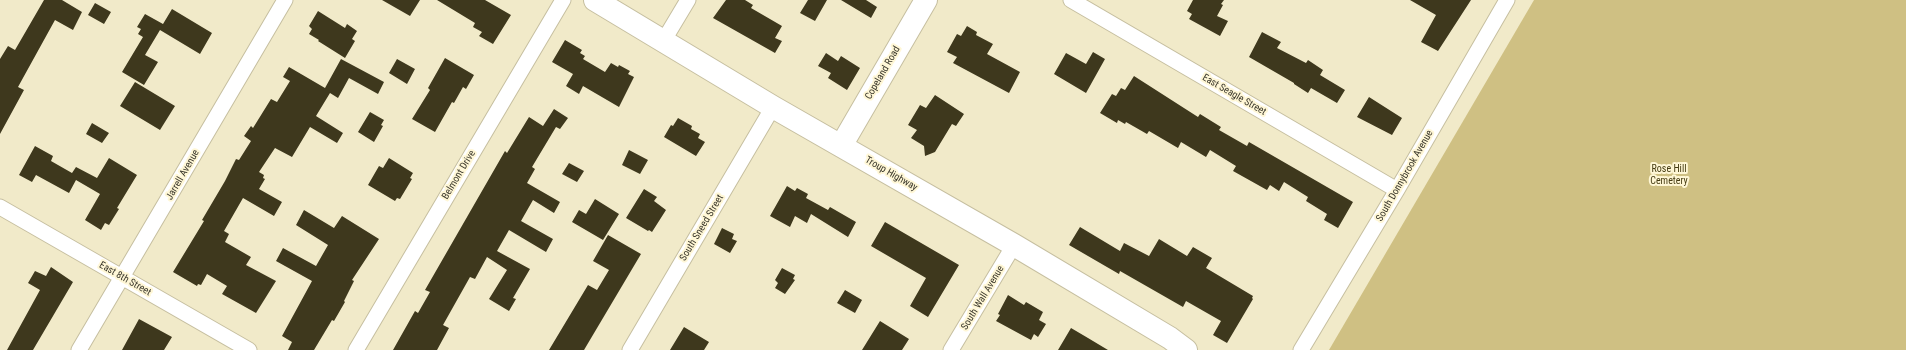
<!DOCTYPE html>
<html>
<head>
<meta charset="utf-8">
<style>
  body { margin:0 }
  canvas { display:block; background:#f1eac9 }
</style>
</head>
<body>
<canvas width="1906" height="350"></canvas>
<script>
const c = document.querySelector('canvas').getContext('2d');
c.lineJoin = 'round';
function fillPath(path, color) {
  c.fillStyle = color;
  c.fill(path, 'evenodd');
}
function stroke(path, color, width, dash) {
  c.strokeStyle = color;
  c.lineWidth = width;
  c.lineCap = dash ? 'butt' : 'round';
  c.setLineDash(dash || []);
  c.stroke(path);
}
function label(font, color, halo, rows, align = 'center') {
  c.font = font + ' "Roboto Condensed",sans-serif';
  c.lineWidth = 4;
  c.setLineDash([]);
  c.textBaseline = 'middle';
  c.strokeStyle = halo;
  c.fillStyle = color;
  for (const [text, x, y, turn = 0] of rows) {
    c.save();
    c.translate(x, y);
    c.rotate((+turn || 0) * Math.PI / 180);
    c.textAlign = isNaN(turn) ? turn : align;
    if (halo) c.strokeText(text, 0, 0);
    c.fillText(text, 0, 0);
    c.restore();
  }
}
fillPath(new Path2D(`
  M1534 0H1906V350H1329Z`), '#cfc083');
fillPath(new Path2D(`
  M44 0H62L82 12 73 30 55 20 18 87 24 90 0 134V59L8 46 15 50Z
  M382 0H420L410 16Z
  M437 0H485L511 15 493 44 479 36 482 32 473 27 475 23Z
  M726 0H745L753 5 751 8 782 26 775 38 782 41 775 53 713 18Z
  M808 0H827L815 21 800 13Z
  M841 0H866L877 7 871 18Z
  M1193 0H1224L1221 4 1223 5 1217 16 1228 21 1220 36 1189 19 1192 14 1187 11Z
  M1410 0H1471L1438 51 1421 42 1436 15Z
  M95 3 111 12 104 24 88 15Z
  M172 9 212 33 200 54 160 30 145 55 158 62 144 85 122 72 143 37 138 34 141 29 137 27 145 14 163 24Z
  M318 11 345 28 347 24 357 31 352 39 355 41 345 58 318 41 319 40 309 34 312 29 309 26Z
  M967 26 977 32 976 35 993 44 987 54 1020 72 1009 93 953 63 957 57 947 52 957 34 961 36Z
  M1262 32 1281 42 1277 48 1306 63 1308 60 1323 70 1320 75 1345 90 1337 103 1311 88 1308 93 1294 84V83L1249 57Z
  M565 40 582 50 580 53 585 56 583 59 605 72 611 63 618 67 619 65 630 71 628 74 634 77 619 107 583 86 579 94 566 86 573 74 552 62Z
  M1093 52 1105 59 1086 93 1054 74 1066 53 1086 64Z
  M826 53 838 61 841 56 860 68 847 90 828 78 831 73 818 66Z
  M445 58 474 75 466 89 463 87 454 103 452 102 435 132 412 119 430 90 428 88Z
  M341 59 384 82 378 94 349 78 338 98 330 93 316 116 343 133 337 143 310 127 292 157 275 148 259 172 264 175 263 178 265 179 259 189 282 202 274 216 243 198 224 231 229 234 225 242 251 257 246 265 276 281 256 313 222 294 227 286 207 274 201 285 198 284 197 286 173 272 204 221 202 220 225 181 236 159 239 160 251 141 244 136 251 126 253 128 271 99 277 102 290 81 283 77 289 67 325 88Z
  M397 59 415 69 407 84 389 73Z
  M1134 76 1198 117 1200 114 1221 127 1219 130 1247 146 1249 142 1353 202 1338 228 1324 220 1327 214 1306 201 1308 197 1284 182 1279 191 1270 185 1267 190 1233 171 1236 166 1210 150 1206 157 1181 142 1178 148 1149 131 1147 134 1126 122 1125 124 1118 120 1117 123 1100 113 1112 94 1116 96 1121 88 1125 90Z
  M135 82 175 106 160 130 120 106Z
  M935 95 964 114 956 126 952 124 935 152 925 156 924 146 911 138 917 130 908 125 920 105 926 108Z
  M1369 97 1402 118 1392 135 1357 117Z
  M554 109 568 118 560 129 556 127 532 167 535 169 527 183 560 202 554 213 533 200 521 221 553 239 546 252 509 230 497 251 530 269 513 298 516 299 509 311 489 299 507 270 487 257 475 279 470 277 443 325 449 328 437 350H393L415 311 418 313 430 292 425 290 505 151 507 153 529 117 543 126Z
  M370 112 384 120 381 125 383 126 374 142 358 132Z
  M678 118 692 126 691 129 700 134 698 138 705 142 696 156 664 137 671 125 673 126Z
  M92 123 109 133 102 143 86 134Z
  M35 146 53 156 51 161 72 173 76 167 97 178 109 158 137 175 117 208 119 209 109 225 105 223 101 230 85 220 100 194 76 180 69 193 36 175 32 182 19 175Z
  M629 150 648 160 640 174 622 165Z
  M389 158 413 173 410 178 412 179 400 199 397 198 395 201 368 185 379 166 383 168Z
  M569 163 584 171 577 182 562 174Z
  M787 186 795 191 797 188 808 194 806 198 828 210 830 207 856 222 848 237 811 214 807 223 795 216 790 227 770 216Z
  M644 189 657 197 654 201 666 210 652 232 649 230 648 231 626 218Z
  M595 199 619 214 603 240 572 222 579 210 586 214Z
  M304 210 334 228 342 216 379 239 352 280 354 281 344 301 345 302 334 321 332 320 314 350H288L292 342 282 336 312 281 276 261 283 248 316 266 328 245 296 225Z
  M885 222 959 265 928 317 910 306 926 278 871 246Z
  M1080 227 1120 251 1124 243 1149 256 1159 239 1187 256 1193 247 1212 258 1206 268 1253 296 1252 298 1253 299 1227 343 1213 335 1221 321 1186 301 1183 307 1120 271 1119 274 1069 245Z
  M722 228 734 234 732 239 737 241 730 253 714 244Z
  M608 235 641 254 584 350H549L588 285 597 290 609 270 593 261Z
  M51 267 73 282 33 350H7L40 290 28 283 35 271 46 276Z
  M782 268 795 275 793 279 795 280 785 294 775 288 778 283 775 280Z
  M845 290 862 300 855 313 837 303Z
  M1008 295 1024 305 1026 302 1043 312 1039 320 1046 324 1038 337 1034 334 1031 340 996 321 1000 315 998 314Z
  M139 319 172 337 164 350H122Z
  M880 321 909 339 902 350H862Z
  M684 327 709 342 704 350H670Z
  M1071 328 1088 338 1108 350H1058Z`), '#3e381d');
const street = new Path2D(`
  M1071 0 1397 190
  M664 40 688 0
  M0 207 249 350
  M79 350 285 0
  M356 350 563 0
  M630 350 773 107
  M951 350 1014 245
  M1301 350 1397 190 1507 0`);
const secondary = new Path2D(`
  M595 0 773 107 1014 245 1170 338 1186 350
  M841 146 926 0`);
stroke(street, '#c6bfa0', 17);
stroke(secondary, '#c6bfa0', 24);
stroke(street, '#fff', 15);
stroke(secondary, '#fff', 22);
label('10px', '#39362a', '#fff7d6', [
  ["Copeland Road",883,73,-60],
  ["East Seagle Street",1234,95,30],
  ["Troup Highway",891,174,30],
  ["Jarrell Avenue",183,175,-60],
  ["Belmont Drive",459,175,-59],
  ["South Donnybrook Avenue",1405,176,-60],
  ["South Sneed Street",702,228,-59],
  ["East 8th Street",125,279,30],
  ["South Wall Avenue",983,298,-59]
]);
label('10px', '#443a11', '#fff7d6', [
  ["Rose Hill",1669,169],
  ["Cemetery",1669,181]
]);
</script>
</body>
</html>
